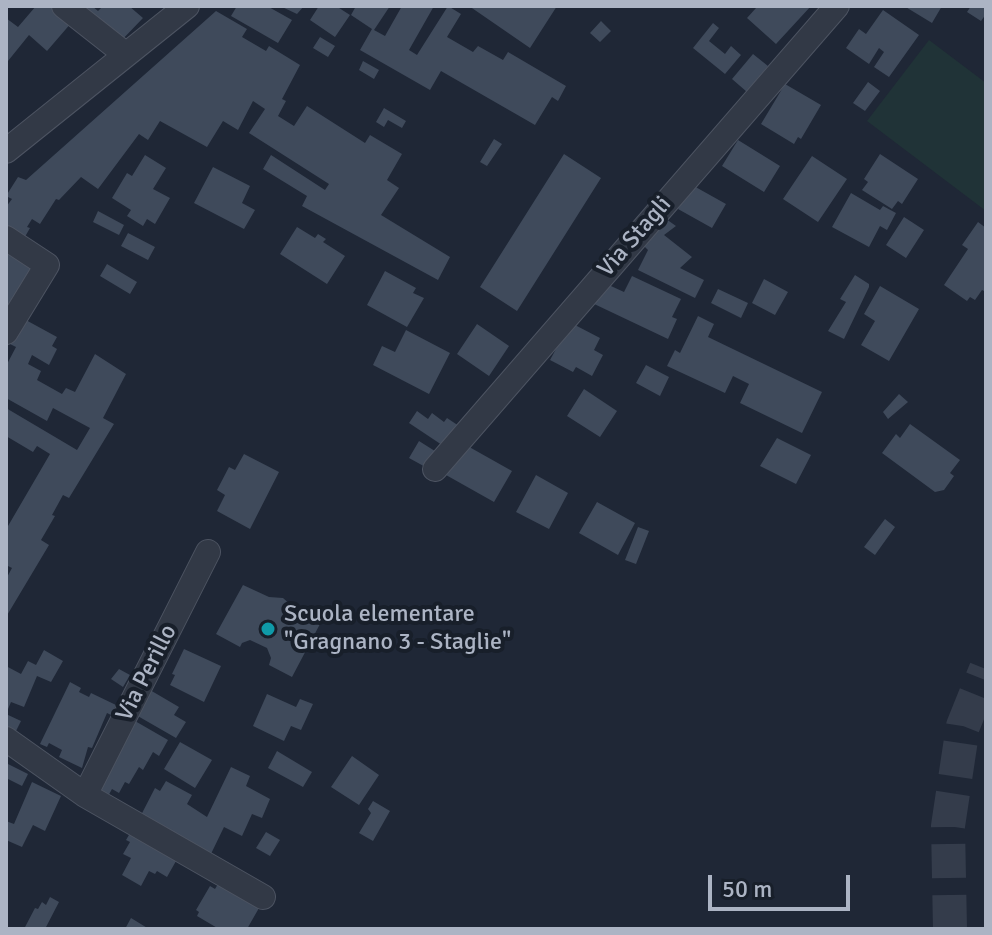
<!DOCTYPE html>
<html>
<head>
<meta charset="utf-8">
<style>
  body { margin:0 }
  #map { position:relative; width:992px; height:935px; overflow:hidden; background:#1f2736; font-family:Signika,sans-serif }
  canvas { display:block }
  .frame { position:absolute; inset:0; border:8px solid #acb4c4; pointer-events:none }
  .scale { position:absolute; left:708px; top:875px; width:142px; height:36px; box-sizing:border-box; border:4px solid #acb4c4; border-top:0; padding-left:10px; font-size:24px; line-height:28px; white-space:nowrap; color:#acb4c4; -webkit-text-stroke:6px #181f2a; paint-order:stroke }
</style>
</head>
<body>
<div id="map">
<canvas width="992" height="935"></canvas>
<div class="frame"></div>
<div class="scale">50 m</div>
</div>
<script>
const c = document.querySelector('canvas').getContext('2d');
c.lineJoin = 'round';
function fillPath(path, color) {
  c.fillStyle = color;
  c.fill(path, 'evenodd');
}
function stroke(path, color, width, dash) {
  c.strokeStyle = color;
  c.lineWidth = width;
  c.lineCap = dash ? 'butt' : 'round';
  c.setLineDash(dash || []);
  c.stroke(path);
}
function label(font, color, halo, rows, align = 'center') {
  c.font = font + ' Signika,sans-serif';
  c.lineWidth = 8;
  c.setLineDash([]);
  c.textBaseline = 'middle';
  c.strokeStyle = halo;
  c.fillStyle = color;
  for (const [text, x, y, turn = 0] of rows) {
    c.save();
    c.translate(x, y);
    c.rotate((+turn || 0) * Math.PI / 180);
    c.textAlign = isNaN(turn) ? turn : align;
    if (halo) c.strokeText(text, 0, 0);
    c.fillText(text, 0, 0);
    c.restore();
  }
}
fillPath(new Path2D(`
  M929 40 986 83V211L867 121Z`), '#203337');
fillPath(new Path2D(`
  M36 6H53L72 22 47 51 29 35 8 61 6 18 18 27Z
  M71 6H92L98 11 103 6H129L143 18 119 43Z
  M237 6H267L292 20 278 43 231 16Z
  M280 6H304L297 14Z
  M319 6H336L350 15 335 37 310 20Z
  M356 6H390L374 30 385 36 402 6H434L409 50 417 55 448 6 461 14 447 37 473 52 478 46 503 60 508 52 566 86 558 101 552 97 535 125 441 71 430 90 360 50 372 29 351 15Z
  M469 6H557L530 48Z
  M754 6H811L776 44 747 18 756 8Z
  M904 6H942L932 23Z
  M971 6H986V14L981 21 967 12Z
  M883 10 919 35 889 77 874 67 884 52 879 48 869 64 846 48 859 29 866 34Z
  M216 11 247 29 242 37 266 51 269 46 300 65 282 99 286 101 278 116 294 126 307 106 365 143 370 135 402 154 387 180 399 188 381 215 450 257 438 280 302 206 307 196 263 169 271 155 325 190 329 184 249 133 265 109 253 101 238 130 223 121 207 147 160 121 148 140 139 134 98 189 81 177 59 200 56 199 40 224 32 219 27 227 30 228 22 242 6 233V207L12 199 6 196 18 177 26 180Z
  M601 21 611 31 600 42 590 33Z
  M713 23 719 28 709 41 725 54 731 46 741 55 725 74 693 48Z
  M320 37 335 46 328 57 313 48Z
  M753 54 768 66 747 92 732 79Z
  M363 61 379 70 374 79 359 70Z
  M868 82 880 91 865 111 853 103Z
  M785 84 821 105 801 139 798 137 794 144 761 124Z
  M384 108 406 121 402 128 388 120 384 127 376 122Z
  M494 139 502 144 487 166 480 162Z
  M738 140 780 166 764 192 722 166Z
  M564 154 601 178 517 311 480 287Z
  M880 154 918 179 902 204 898 201 892 209 862 190 868 182 864 179Z
  M145 155 166 168 153 189 170 198 155 224 147 219 143 226 127 216 131 210 112 198 127 173 132 176Z
  M812 156 847 179 818 222 783 199Z
  M213 167 250 186 242 203 255 210 244 229 194 203Z
  M692 185 726 204 712 228 678 209Z
  M851 193 880 210 883 206 896 213 887 230 880 226 869 247 832 227Z
  M98 211 124 225 119 235 93 222Z
  M659 214 676 226 664 235 692 257 680 268 704 280 695 298 638 270 648 250 636 238Z
  M904 217 924 230 906 258 886 245Z
  M978 222 986 228V292L982 290 975 300 970 297 967 301 944 285 968 249 962 245Z
  M297 227 315 238 318 234 326 239 323 242 345 256 327 284 280 254Z
  M128 233 155 247 148 260 121 246Z
  M6 249 33 263 35 273 6 324Z
  M107 264 137 282 130 294 100 276Z
  M385 271 416 288 413 293 424 298 407 327 367 305Z
  M855 275 869 284V287L844 339 828 331 846 302 840 299Z
  M632 276 681 299 672 317 677 319 668 339 590 302 600 281 624 292Z
  M764 279 788 292 775 315 752 303Z
  M880 286 919 309 889 361 861 345 875 321 864 314Z
  M718 289 748 303 741 318 711 303Z
  M698 316 714 324 708 337 822 392 802 433 740 403 749 384 733 376 725 393 667 366 675 350 680 353Z
  M24 319 57 337 52 346 57 349 49 365 32 355 28 364 41 371 37 380 62 394 66 388 75 392 95 354 126 374 103 418 114 424 69 498 63 495 52 515 55 516 41 540 49 545 6 617V579L12 568 6 565V525L8 526 50 454 37 446 33 452 6 436V408L77 450 90 428 53 408 47 421 6 398V366L16 347 10 344Z
  M477 324 509 346 489 376 457 354Z
  M575 325 600 338 594 350 603 355 592 376 576 367 573 372 550 360 568 327 573 329Z
  M406 330 450 353 429 394 373 365 382 346 395 352Z
  M646 365 669 377 660 396 636 383Z
  M584 389 617 411 600 437 567 416Z
  M899 394 908 402 888 419 883 412Z
  M417 411 428 419 432 413 444 422 447 418 459 426 445 447 409 423Z
  M910 424 960 460 950 473 954 476 944 490 935 492 882 453 896 434 900 438Z
  M777 438 811 455 796 484 760 466Z
  M419 441 438 453 429 469 409 458Z
  M464 444 512 471 494 502 446 475Z
  M244 454 279 472 250 529 217 511 225 495 217 490 229 467 235 470Z
  M536 475 568 493 549 529 516 512Z
  M597 502 635 523 618 555 579 533Z
  M885 519 895 527 875 555 864 547Z
  M638 527 649 531 636 564 625 560Z
  M243 585 269 597 283 598 291 605 296 613 320 624 292 677 269 665 271 658 267 648 250 640 242 643 240 647 216 634Z
  M184 649 221 666 204 702 170 685 175 675 172 674Z
  M44 650 63 661 51 682 37 676 24 707 11 702 6 714V666L21 674 28 661 36 665Z
  M119 669 130 675 123 687 111 679Z
  M70 682 81 688 79 692 89 697 91 693 116 705 111 715 107 713 92 748 88 747 82 768 59 757 62 750 49 743 47 747 40 744Z
  M150 690 179 707 174 715 186 722 176 738 136 715Z
  M267 694 296 707 300 699 313 704 301 730 291 726 284 741 253 726Z
  M6 714 21 721 13 737 6 733Z
  M135 721 168 740 159 756 153 752 143 770 139 767 129 784 125 782 119 793 112 789 106 800 97 795Z
  M180 742 212 760 195 788 164 769Z
  M277 751 312 772 303 787 268 768Z
  M352 756 379 775 359 805 331 787Z
  M6 763 28 774 22 786 6 778Z
  M231 767 250 776 246 786 270 799 262 818 252 814 242 836 224 827 209 858 139 819 155 788 160 791 166 781 192 795 187 804 207 817Z
  M32 782 61 796 45 831 33 825 22 847 6 840V821L14 824Z
  M373 801 390 811 373 841 359 833 371 813 368 809Z
  M133 828 180 854 167 877 157 871 155 874 149 871 141 886 122 875 131 858 123 854 130 842 126 840Z
  M266 832 280 840 270 856 256 848Z
  M218 884 259 908 247 929H219L197 916 199 912 196 910 210 886 215 889Z
  M50 897 59 902 45 929H24L35 908 38 909 42 902 46 905Z
  M131 918 149 929H125Z`), '#3f4a5b');
stroke(new Path2D(`
  M950 929 948 826 963 726 986 669`), '#343c4b', 34, [34, 17]);
const minor = new Path2D(`
  M64 6 125 54
  M6 151 187 6
  M6 238 47 265 6 332
  M435 469 837 6
  M6 739 85 795 263 897
  M85 795 208 552`);
stroke(minor, '#4d5462', 26);
stroke(minor, '#323946', 24);
for (const [x, y, r, color] of [
  [268,629,8,"#0f9aa8"]
]) {
  const dot = new Path2D();
  dot.arc(x, y, r, 0, 2 * Math.PI);
  c.fillStyle = color;
  c.fill(dot);
  stroke(dot, '#181f2a', 3);
}
label('24px', '#acb4c4', '#181f2a', [
  ["Via Stagli",635,237,-49],
  ["Via Perillo",147,673,-63]
]);
label('24px', '#acb4c4', '#181f2a', [
  ["Scuola elementare",284,615],
  ["\"Gragnano 3 - Staglie\"",284,643]
], 'left');
</script>
</body>
</html>
